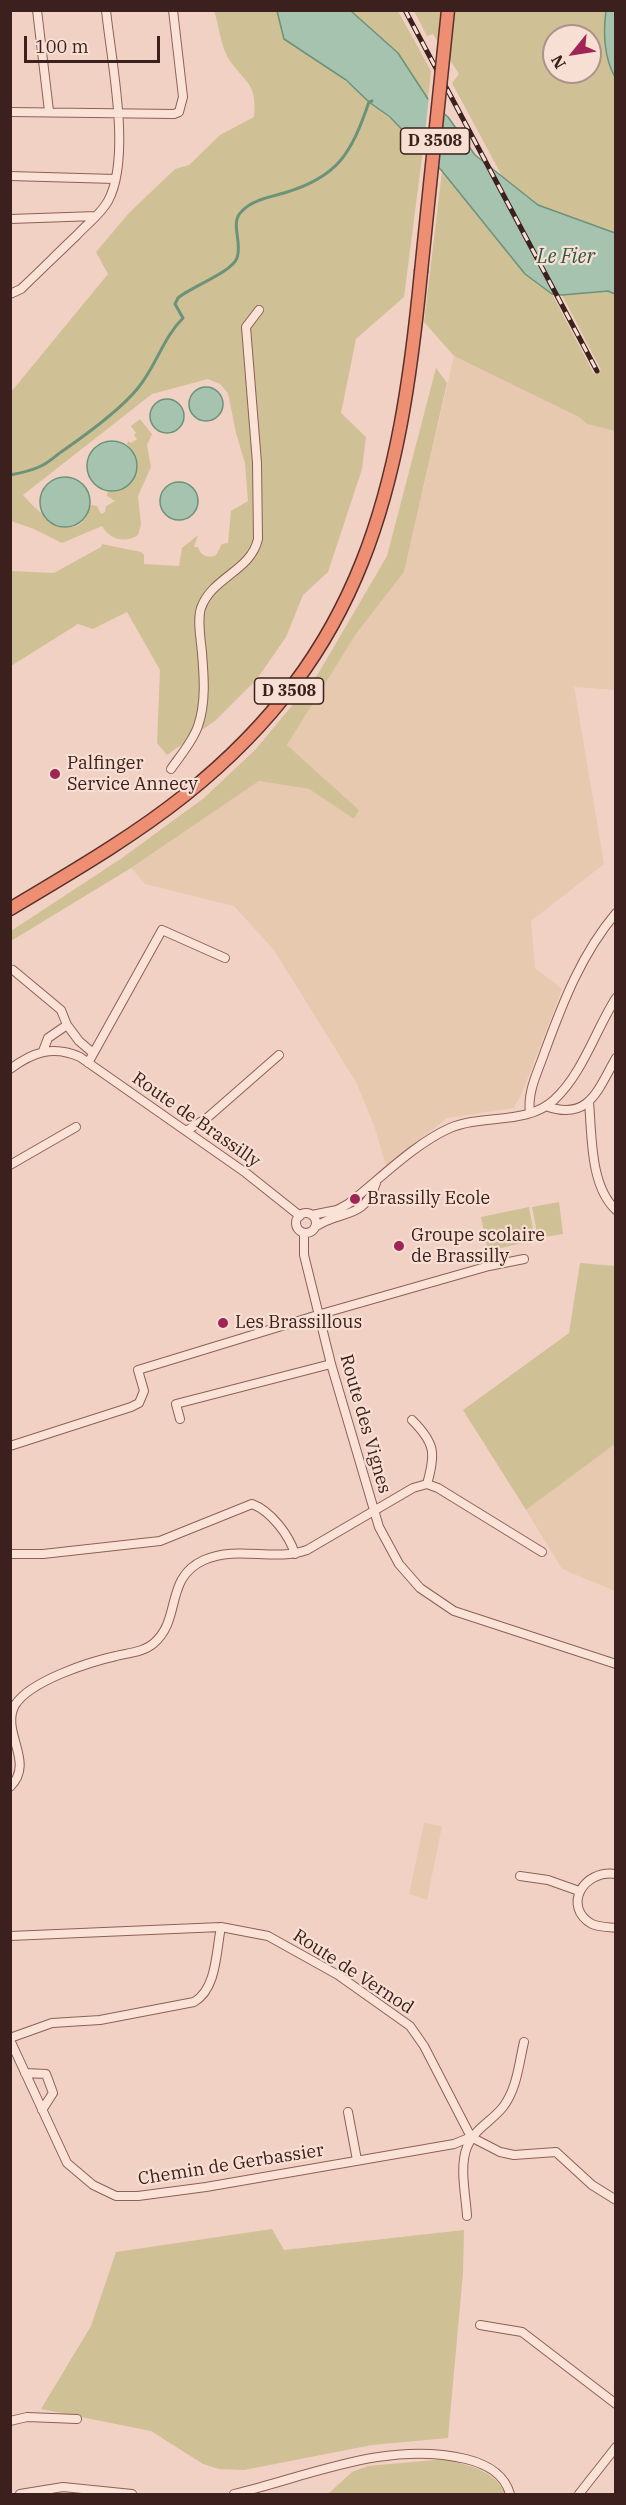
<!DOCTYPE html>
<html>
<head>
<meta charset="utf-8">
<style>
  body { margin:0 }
  #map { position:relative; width:626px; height:2505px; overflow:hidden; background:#f1d1c3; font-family:"IBM Plex Serif",serif }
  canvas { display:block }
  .frame { position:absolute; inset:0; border:12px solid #3b201d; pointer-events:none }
  .north { position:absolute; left:542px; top:24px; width:60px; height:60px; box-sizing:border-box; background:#f8dfd3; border:2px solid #ac938a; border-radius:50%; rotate:240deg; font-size:16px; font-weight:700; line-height:24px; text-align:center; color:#3b201d }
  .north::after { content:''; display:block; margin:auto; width:21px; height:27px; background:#a02455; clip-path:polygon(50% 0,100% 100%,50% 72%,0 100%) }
  .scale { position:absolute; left:24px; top:36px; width:136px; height:27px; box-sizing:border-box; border:3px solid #3b201d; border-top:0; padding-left:8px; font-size:18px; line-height:21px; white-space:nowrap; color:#3b201d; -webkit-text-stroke:4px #f8dfd3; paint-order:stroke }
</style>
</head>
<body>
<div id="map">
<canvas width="626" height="2505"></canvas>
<div class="frame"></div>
<div class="north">N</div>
<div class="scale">100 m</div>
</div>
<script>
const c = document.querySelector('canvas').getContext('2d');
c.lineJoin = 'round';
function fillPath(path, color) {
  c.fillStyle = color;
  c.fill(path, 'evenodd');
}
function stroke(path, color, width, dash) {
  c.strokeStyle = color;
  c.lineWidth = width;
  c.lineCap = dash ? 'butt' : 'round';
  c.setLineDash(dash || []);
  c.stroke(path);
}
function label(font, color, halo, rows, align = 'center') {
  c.font = font + ' "IBM Plex Serif",serif';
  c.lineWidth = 4.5;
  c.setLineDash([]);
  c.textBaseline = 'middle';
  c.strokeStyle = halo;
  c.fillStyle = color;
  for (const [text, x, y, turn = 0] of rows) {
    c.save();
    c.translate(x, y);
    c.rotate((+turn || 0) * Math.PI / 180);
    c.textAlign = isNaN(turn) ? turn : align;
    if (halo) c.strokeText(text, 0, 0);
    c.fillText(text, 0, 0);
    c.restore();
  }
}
fillPath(new Path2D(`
  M454 356 524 389 579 417 587 424 615 431V690L574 687 604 864 531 921 535 968 562 989 522 1093 514 1108 447 1118 386 1166 374 1125 356 1082 274 950 234 906 145 884 131 868 259 781 309 789 354 819 359 810 287 745 356 634 404 572Z
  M615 1444V1591L562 1569 526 1510Z
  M424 1823 442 1826 427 1900 409 1894Z`), '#e7c9af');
fillPath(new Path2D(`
  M214 11H277L285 39C336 70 381 108 423 150L404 297 356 339 341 413 366 437 362 469 328 572 303 595 286 637 257 679 216 720 167 755 157 743 160 670 127 612 93 629 78 624 11 666V571L54 573 101 547 102 544 141 552 144 555V564L179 566 182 548 198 535 194 547H198C201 556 208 559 216 555L222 544 228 543 231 511 248 501 245 463 236 433 228 393 220 384 208 379 152 394 23 495C39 513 79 552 90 505L97 506 101 514 105 512 106 506 115 501 107 496 108 490 113 491 137 464 134 453 127 445 128 441 131 443 137 439 134 435 136 433 131 426 140 419 152 434 147 445 151 467 138 496 141 524 138 535C125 544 109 539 102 526L62 543 34 529 11 521V392L108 274 96 252 129 213 175 169 189 165 220 135 254 117C258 80 242 82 227 56 220 43 219 24 214 11Z
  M351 11H398L431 71 428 99 398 53Z
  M414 11H606C603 32 604 58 616 77L615 233 538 205 502 176 452 83 459 74 433 34 427 36ZM554 36H590V72H554Z
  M442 171 525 274 552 294 594 374 601 370 562 295 608 291 615 294V431L587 424 579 417 454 356 424 322Z
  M436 368 447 383 404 572 356 634 287 745 359 810 354 819 309 789 259 781 131 868 11 941V931L122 858 204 798 256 749 318 674 387 556Z
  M559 1202 563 1234 538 1238 532 1207Z
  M529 1207 535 1240 488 1251 481 1217Z
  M580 1263 615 1266V1444L526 1510 463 1410 569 1333Z
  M272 2229 284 2250 464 2230 463 2273 448 2438 372 2445 244 2470 219 2469 203 2464 151 2431 41 2409 91 2326 116 2252Z
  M445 2459C469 2466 494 2469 505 2494H328L352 2472 368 2466Z`), '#d0c096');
const water = new Path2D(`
  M277 11H351L398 53 428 99 448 117 475 155 538 205 615 233V294L608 291 562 295 552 294 525 274 442 171 390 117 369 102 346 80 284 39Z
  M606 11H615V77C604 58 603 32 606 11Z
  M189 404a17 17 0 1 1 34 0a17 17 0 1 1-34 0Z
  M150 416a17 17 0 1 1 34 0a17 17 0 1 1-34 0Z
  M87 466a25 25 0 1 1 50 0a25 25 0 1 1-50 0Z
  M40 502a25 25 0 1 1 50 0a25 25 0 1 1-50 0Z
  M160 501a19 19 0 1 1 38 0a19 19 0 1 1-38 0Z`);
fillPath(water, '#a5c3af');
stroke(water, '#6b9379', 1.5);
fillPath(new Path2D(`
  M429 94 445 110 438 171 423 154Z`), '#f1d1c3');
stroke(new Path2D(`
  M10 475C21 473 31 471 41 466 50 462 56 455 64 450 87 434 121 409 138 388 156 366 163 338 183 318L175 304 178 298C191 287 232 272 237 258 243 242 229 223 242 211 252 200 270 197 284 193 338 177 351 154 369 102L372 101`), '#6b9379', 3);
const minor = new Path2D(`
  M37 10 49 111
  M10 112 174 114 179 112 183 97 173 10
  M10 176 115 179
  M10 219 96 216
  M10 294 21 289C40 271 58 253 77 235 87 224 101 214 108 201 132 157 111 60 106 10
  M171 769C180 756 193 741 198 726 206 703 204 677 202 653 201 640 197 621 201 608 212 577 251 571 258 539L257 463 246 327 259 310
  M13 970 61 1010 67 1025 79 1041 93 1053
  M43 1051 48 1038 67 1025
  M88 1063 162 930 225 958
  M10 1069C33 1052 53 1045 80 1057L246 1173 300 1216
  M589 1102C592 1136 590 1186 616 1210
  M546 1106C589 1122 598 1089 616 1058
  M530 1113C527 1091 538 1072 545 1051 563 1002 582 953 616 913
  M186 1131 207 1118 279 1055
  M10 1165 76 1127
  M296 1223a10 10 0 1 1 20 0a10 10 0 1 1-20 0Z
  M312 1215 337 1210 348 1204C379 1180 414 1144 450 1128 483 1114 527 1125 554 1100 583 1073 595 1031 616 998
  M315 1227C341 1209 364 1221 376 1183
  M304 1233V1255L331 1364 379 1527 399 1564 420 1588 454 1611 616 1664
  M180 1419 176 1404 331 1364
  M412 1420C435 1443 436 1453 427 1484
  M10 1446 131 1407 139 1403 144 1391 138 1370 321 1314 489 1266 524 1259
  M10 1554H43L160 1541 252 1504C271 1511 289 1535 295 1554
  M10 1787C36 1762 0 1732 15 1705 30 1681 89 1662 116 1656 128 1653 144 1652 154 1643 182 1619 164 1578 204 1560 238 1545 274 1562 307 1550L413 1488 427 1484 438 1488 542 1552
  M616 1874C583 1869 562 1907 592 1924 599 1927 608 1927 616 1928
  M520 1876 548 1880 579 1891
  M10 1936 221 1927 268 1936 338 1975 410 2026 424 2046 471 2137 500 2152 514 2155 556 2152 592 2185 616 2200
  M10 2038 52 2023 100 2020 194 2002C217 1989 216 1951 221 1927
  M10 2040 67 2163 93 2185 116 2196H138L206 2187 454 2144 471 2137
  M25 2073 46 2074 53 2093 42 2110
  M348 2112 357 2160
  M467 2216C466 2196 459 2167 467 2147 474 2129 491 2122 503 2107 517 2089 519 2063 524 2042
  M480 2325 522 2332 616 2404
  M10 2421 27 2417 77 2419
  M20 2494 63 2487 132 2494
  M234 2494C310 2476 387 2440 466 2459 486 2464 504 2473 510 2494
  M579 2494 616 2447`);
const trunk = new Path2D(`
  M10 909C70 873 131 838 185 795 364 652 400 490 421 272`);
stroke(minor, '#8c6058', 10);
stroke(trunk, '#5a302d', 15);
stroke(minor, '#fbe2d7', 8);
stroke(trunk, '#ee8f73', 12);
const rail = new Path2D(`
  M405 10 597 371`);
stroke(rail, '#3b201d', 5);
stroke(rail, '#f8dfd3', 3, [9]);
const trunkBridge = new Path2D(`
  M421 272 448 10`);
stroke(trunkBridge, '#5a302d', 15, []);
stroke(trunkBridge, '#ee8f73', 12);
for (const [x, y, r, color] of [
  [55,774,6,"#a02455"],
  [355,1199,6,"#a02455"],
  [399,1246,6,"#a02455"],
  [223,1323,6,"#a02455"]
]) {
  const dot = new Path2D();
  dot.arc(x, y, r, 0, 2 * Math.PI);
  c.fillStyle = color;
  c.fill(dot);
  stroke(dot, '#f8dfd3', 2);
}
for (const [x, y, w] of [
  [435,141,69],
  [289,691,69]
]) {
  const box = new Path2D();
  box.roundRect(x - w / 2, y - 13, w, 26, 4.5);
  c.fillStyle = '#f8dfd3';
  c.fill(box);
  stroke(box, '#3b201d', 1.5);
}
label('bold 16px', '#3b201d', null, [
  ["D 3508",435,141],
  ["D 3508",289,691]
]);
label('18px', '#3b201d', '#f8dfd3', [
  ["Palfinger",67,764],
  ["Service Annecy",67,785],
  ["Brassilly Ecole",367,1199],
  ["Groupe scolaire",411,1236],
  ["de Brassilly",411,1257],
  ["Les Brassillous",235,1323]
], 'left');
label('18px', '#3b201d', '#f8dfd3', [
  ["Route de Brassilly",196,1120,35],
  ["Route des Vignes",365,1424,74],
  ["Route de Vernod",353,1972,33],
  ["Chemin de Gerbassier",231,2165,-9]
]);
label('italic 20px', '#2c5c46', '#f8dfd3', [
  ["Le Fier",566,257]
]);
</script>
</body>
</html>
